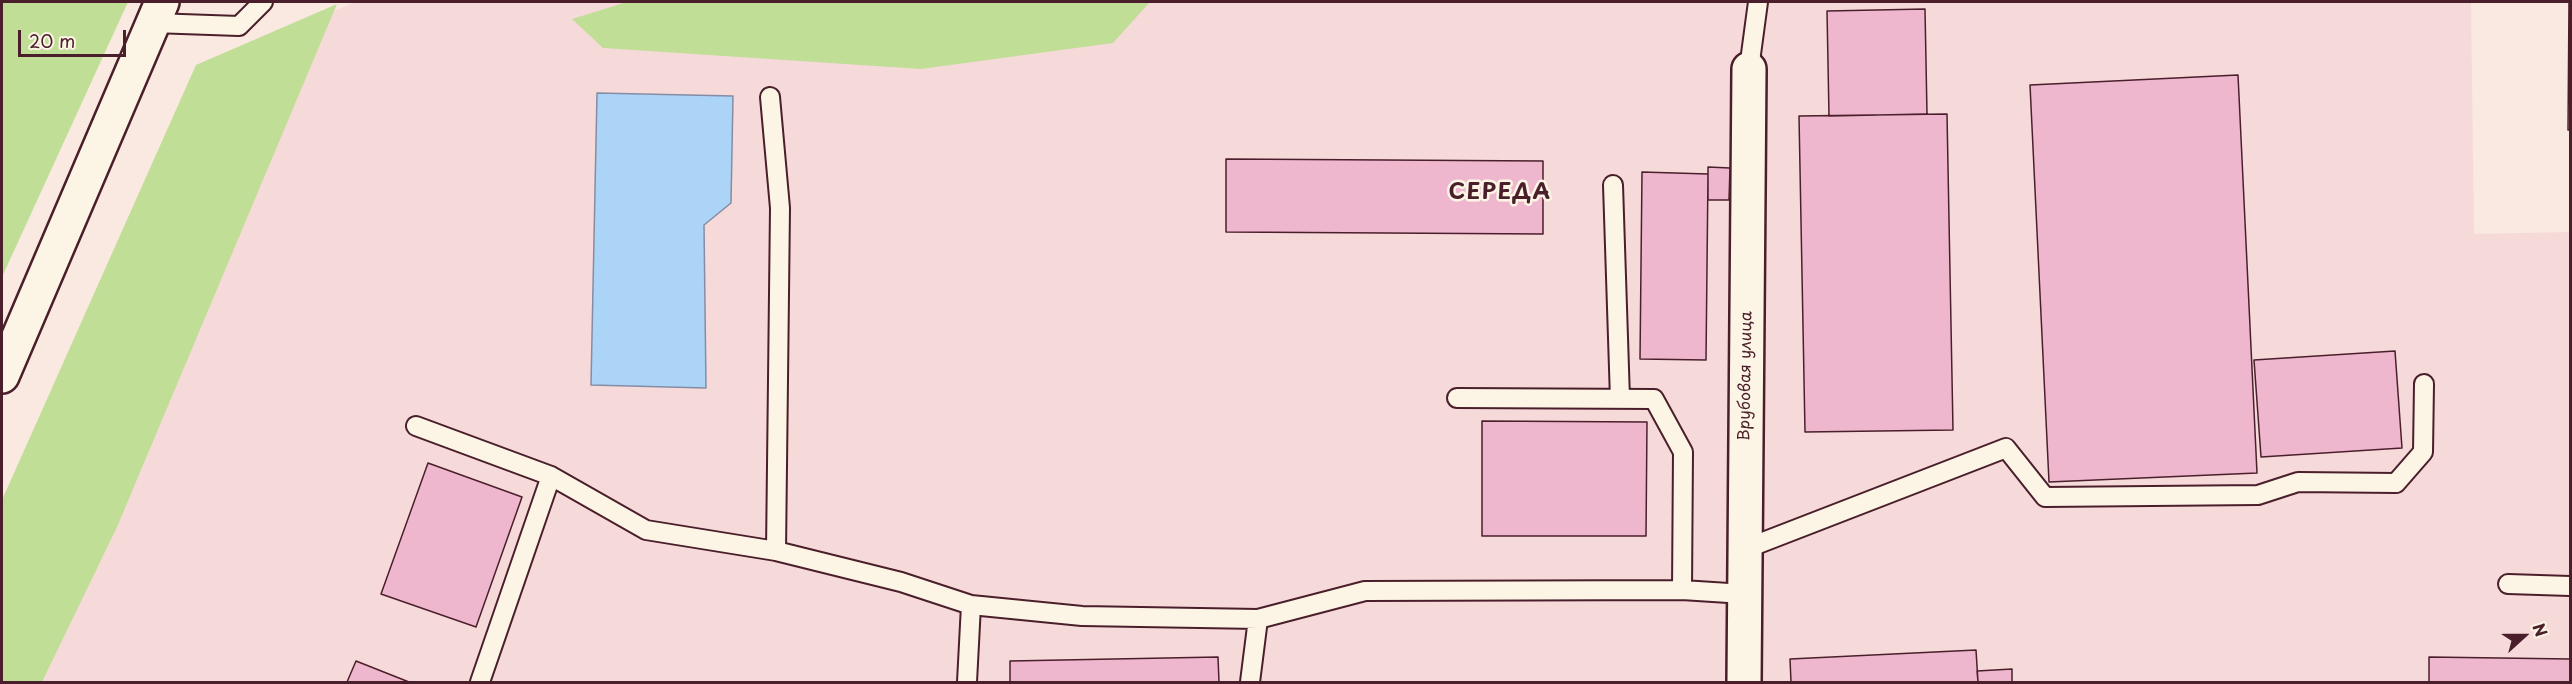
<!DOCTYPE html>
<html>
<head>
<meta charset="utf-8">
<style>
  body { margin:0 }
  #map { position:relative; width:2572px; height:684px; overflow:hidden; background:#f9e9e0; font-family:"Playpen Sans",sans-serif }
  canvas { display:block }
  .frame { position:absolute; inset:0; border:3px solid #4a1f2b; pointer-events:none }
  .north { position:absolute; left:2494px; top:606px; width:60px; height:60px; -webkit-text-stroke:4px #fcf5e5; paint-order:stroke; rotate:69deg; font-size:16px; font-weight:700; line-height:24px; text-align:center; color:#4a1f2b }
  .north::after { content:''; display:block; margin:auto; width:21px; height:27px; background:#4a1f2b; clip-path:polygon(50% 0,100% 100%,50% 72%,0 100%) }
  .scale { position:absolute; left:18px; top:30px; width:108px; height:27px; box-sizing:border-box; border:3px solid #4a1f2b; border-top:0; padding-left:8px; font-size:18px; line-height:21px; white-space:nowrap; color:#4a1f2b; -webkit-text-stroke:4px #fcf5e5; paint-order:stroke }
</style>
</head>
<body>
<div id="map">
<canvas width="2572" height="684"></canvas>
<div class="frame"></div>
<div class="north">N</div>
<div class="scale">20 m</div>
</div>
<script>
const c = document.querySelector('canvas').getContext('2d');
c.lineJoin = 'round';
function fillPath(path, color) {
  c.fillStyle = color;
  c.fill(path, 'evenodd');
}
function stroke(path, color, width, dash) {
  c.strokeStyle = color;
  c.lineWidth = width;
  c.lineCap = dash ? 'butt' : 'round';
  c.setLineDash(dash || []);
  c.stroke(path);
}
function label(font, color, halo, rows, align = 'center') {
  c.font = font + ' "Playpen Sans",sans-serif';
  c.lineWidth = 5;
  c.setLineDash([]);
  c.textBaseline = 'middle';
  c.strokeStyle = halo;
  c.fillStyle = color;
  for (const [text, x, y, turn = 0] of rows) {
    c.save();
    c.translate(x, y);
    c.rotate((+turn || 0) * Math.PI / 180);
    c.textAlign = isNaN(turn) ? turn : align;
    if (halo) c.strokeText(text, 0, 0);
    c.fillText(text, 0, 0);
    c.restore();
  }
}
fillPath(new Path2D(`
  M355 2H2471L2474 234 2570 232V682H2L199 70Z`), '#f6dada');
fillPath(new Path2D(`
  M2 2H128L2 277Z
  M627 2H1150L1113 43 921 69 603 48 572 19Z
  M337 4 117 527 42 682H2V500L196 65Z`), '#c1de96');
const water = new Path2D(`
  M597 93 733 96 731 203 704 225 706 388 591 385Z`);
fillPath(water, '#acd4f6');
stroke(water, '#858ca5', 1.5);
const building = new Path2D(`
  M2569 2H2570V130H2568Z
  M1925 9 1927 114 1829 116 1827 11Z
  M2238 75 2257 473 2049 482 2030 85Z
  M1947 114 1953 430 1805 432 1799 116Z
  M1226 159 1543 161V234L1226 232Z
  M1708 167 1730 168 1729 200H1708Z
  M1642 172 1708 174 1706 360 1640 359Z
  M2395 351 2402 448 2261 457 2254 360Z
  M1482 421 1647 422 1646 536H1482Z
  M428 463 522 497 476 627 381 594Z
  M1976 650 1978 682H1791L1790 659Z
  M1218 657 1219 682H1010V661Z
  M2429 657 2570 659V682H2429Z
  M356 661 409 682H347Z
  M2012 669V682H1978L1977 671Z`);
fillPath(building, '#eeb7cd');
stroke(building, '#4a1f2b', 1.5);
const lane = new Path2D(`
  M153 23 239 26 263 2
  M1749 69 1758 2
  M770 97 780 208 776 551
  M1613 185 1620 399
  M1457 398 1654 399 1683 452 1682 590
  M416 426 551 476 646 530 776 551 901 582 971 605 1082 616 1258 619 1365 591 1682 590 1744 594
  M1745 549 2006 448 2045 497 2258 495 2298 482 2396 483 2423 452 2424 384
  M2508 584 2570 586
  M480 682 551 476
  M967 682 971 605
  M1250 682 1258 619`);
const street = new Path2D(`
  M1744 682 1749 69`);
const secondary = new Path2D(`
  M2 376 162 2`);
stroke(lane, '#4a1f2b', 22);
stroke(street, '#4a1f2b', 38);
stroke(secondary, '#4a1f2b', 38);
stroke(lane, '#fcf5e5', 18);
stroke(street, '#fcf5e5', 33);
stroke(secondary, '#fcf5e5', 33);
label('16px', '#4a1f2b', '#fcf5e5', [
  ["Врубовая улица",1746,376,-89]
]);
c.letterSpacing = '1.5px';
label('bold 22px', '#4a1f2b', '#fcf5e5', [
  ["СЕРЕДА",1500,193]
]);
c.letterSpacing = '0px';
</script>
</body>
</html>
